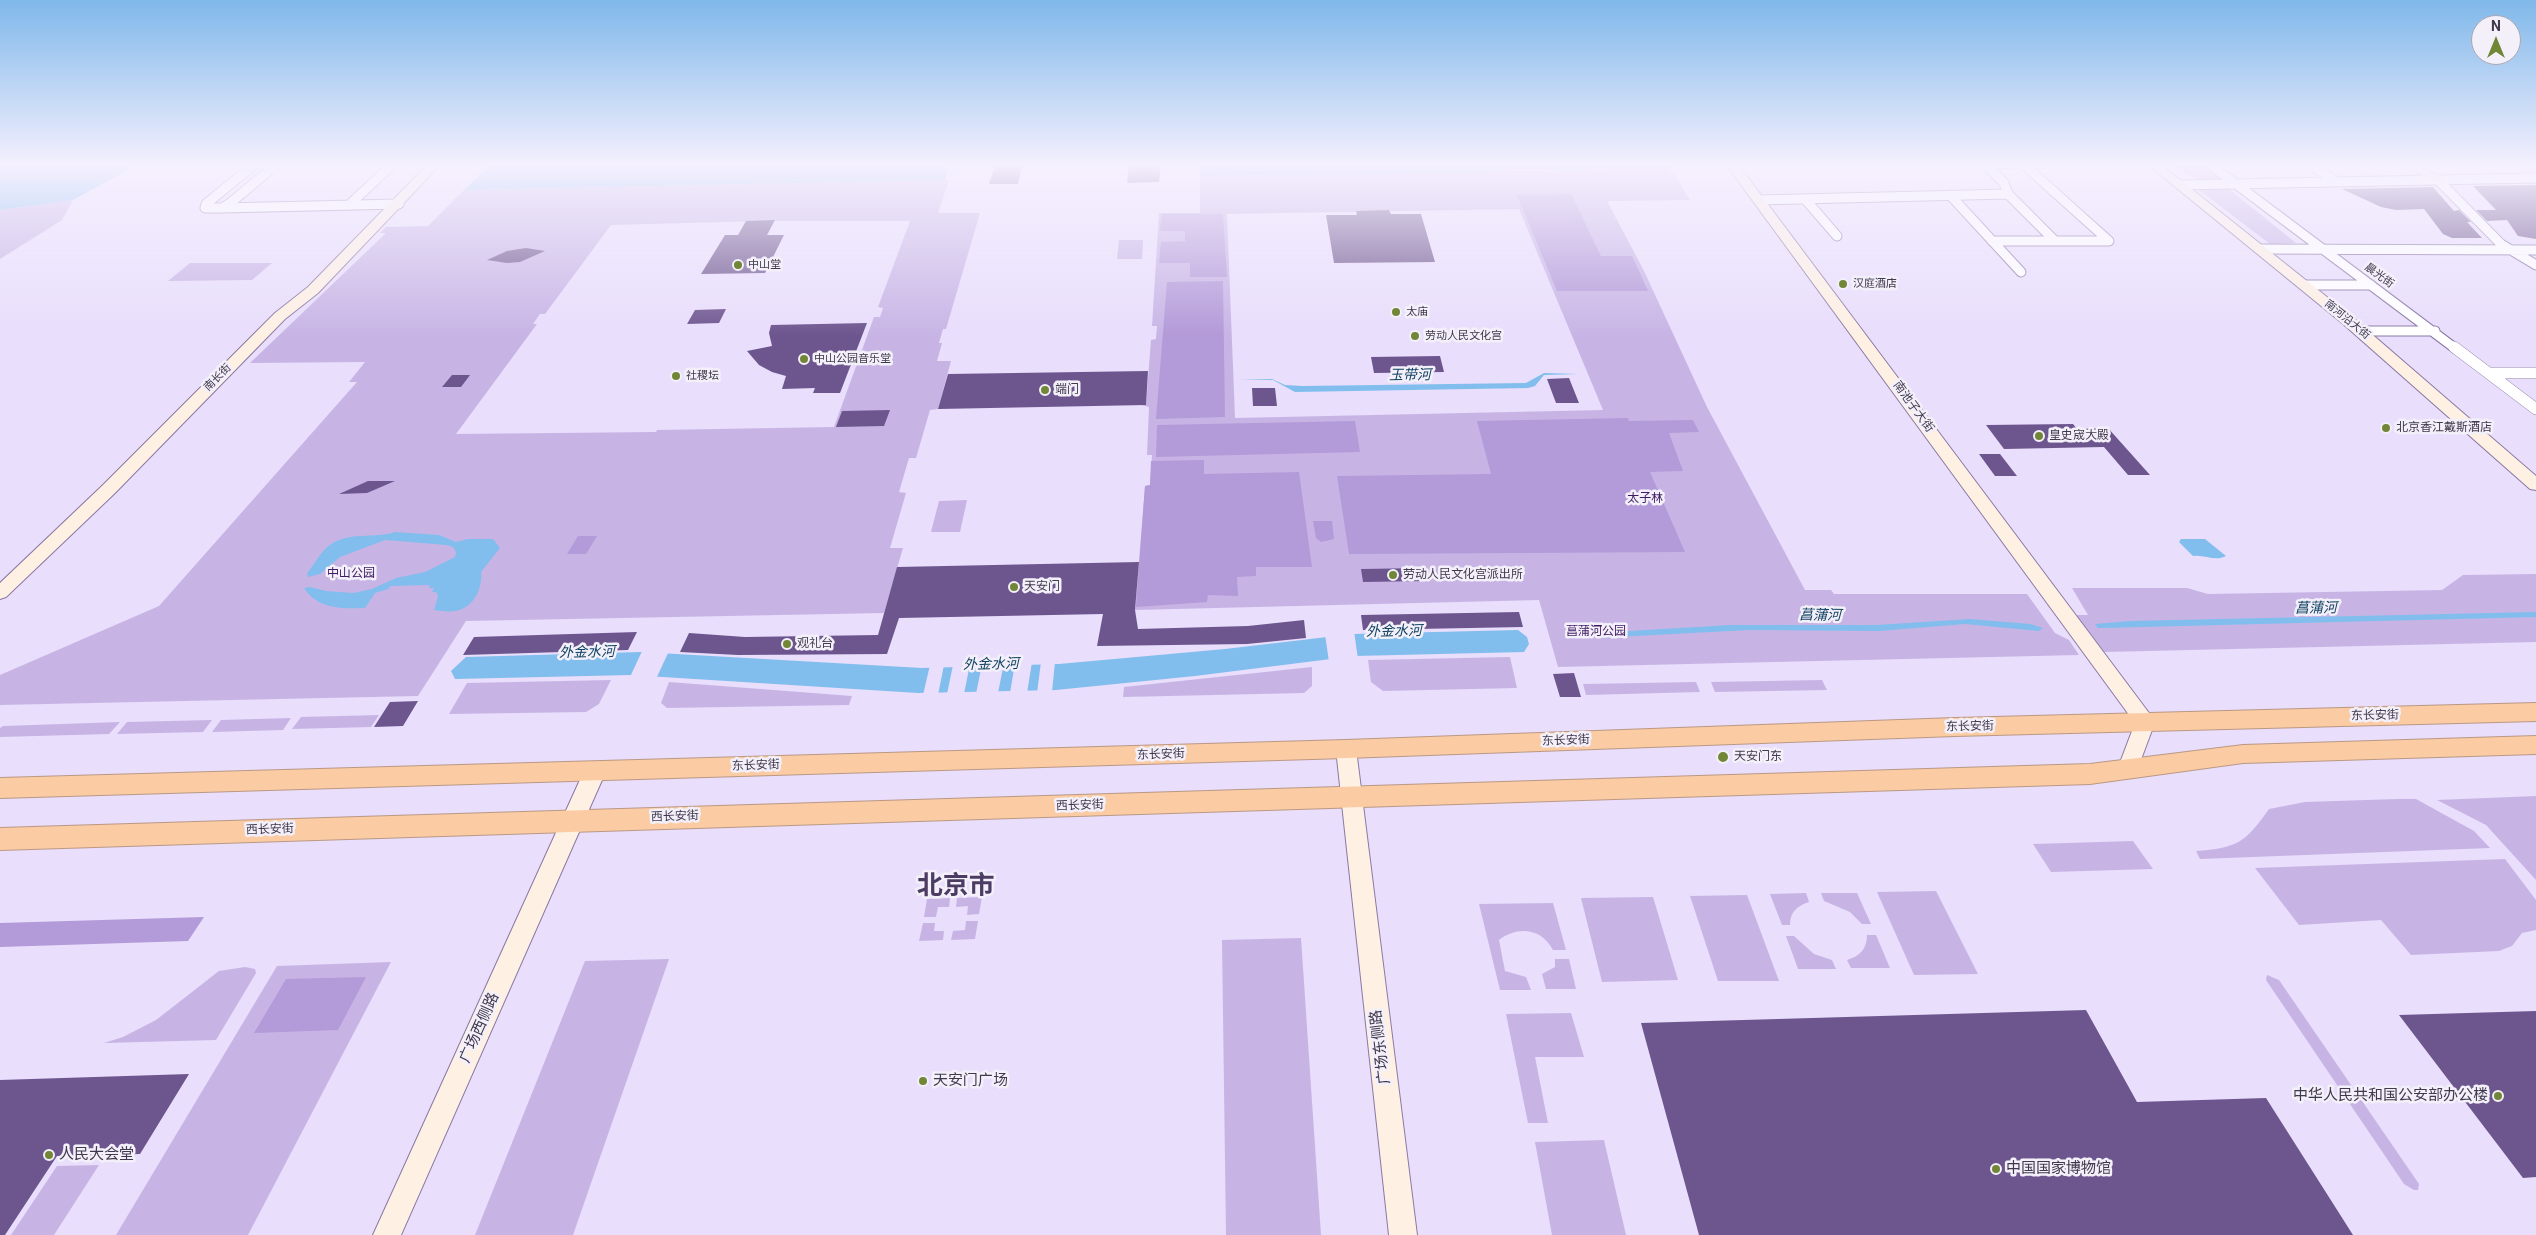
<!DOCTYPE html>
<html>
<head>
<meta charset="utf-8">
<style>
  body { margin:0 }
  #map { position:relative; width:2536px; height:1235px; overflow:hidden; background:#e9defc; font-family:Roboto,sans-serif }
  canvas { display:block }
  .north { position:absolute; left:2471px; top:15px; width:50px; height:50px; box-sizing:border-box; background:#f3f0fa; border:1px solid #aba6b4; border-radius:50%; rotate:0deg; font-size:14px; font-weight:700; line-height:20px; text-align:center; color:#40384c }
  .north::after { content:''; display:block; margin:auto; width:18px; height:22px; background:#718637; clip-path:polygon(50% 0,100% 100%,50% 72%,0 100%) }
</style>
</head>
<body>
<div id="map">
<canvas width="2536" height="1235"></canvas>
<div class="north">N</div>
</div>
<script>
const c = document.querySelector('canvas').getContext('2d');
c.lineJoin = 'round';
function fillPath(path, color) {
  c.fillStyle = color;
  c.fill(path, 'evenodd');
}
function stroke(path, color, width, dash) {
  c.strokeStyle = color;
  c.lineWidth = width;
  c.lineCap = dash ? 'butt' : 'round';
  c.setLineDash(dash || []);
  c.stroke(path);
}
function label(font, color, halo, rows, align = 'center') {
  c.font = font + ' Roboto,"Noto Sans SC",sans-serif';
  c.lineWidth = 5;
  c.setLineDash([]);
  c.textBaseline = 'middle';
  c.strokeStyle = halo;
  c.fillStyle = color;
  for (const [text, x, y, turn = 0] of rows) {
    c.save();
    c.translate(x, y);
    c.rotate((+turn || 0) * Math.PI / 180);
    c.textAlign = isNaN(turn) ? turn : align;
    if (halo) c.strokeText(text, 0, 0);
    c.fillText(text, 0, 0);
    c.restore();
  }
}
fillPath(new Path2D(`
  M2170 163H2200L2225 181C2198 181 2191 179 2170 163Z
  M1630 169 1672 171 1690 200 1607 201 1644 271 1707 407 1805 590H1831L1834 594H2027L2055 633 2069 640 2079 655 1558 667 1539 600 1135 610 1145 486 1150 485 1152 455H1147L1149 407 1141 405H1146L1151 340 1156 339 1157 326H1152L1159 213H1200V176L1491 173 1501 170 1562 172ZM1519 209 1603 410 1235 418 1227 214Z
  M949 180 938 213H980L946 329H943L939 343H942L937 361H951L938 409 930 410 916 458H909L899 492 906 493 890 548H903L884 613 466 621 418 696 0 705V675L159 606 357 382H349L365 362 250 363 386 233H380L386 227 428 226 464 190ZM761 221H910L878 307 883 308 880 317H874L834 427 657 430 656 432 456 434 537 324H533L540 314H545L611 225Z
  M2229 189 2296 243 2270 244 2199 190Z
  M73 200 62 220 0 259V210Z
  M1119 240H1143L1142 259H1117Z
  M190 263H272L252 280 168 281Z
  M967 500 960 532H931L939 501Z
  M2536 574V642L2104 652 2076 615H2088L2072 588H2187L2208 594 2442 590 2463 575Z
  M1510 657 1517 688 1383 691 1371 682 1368 660Z
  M1312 667V686L1304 693 1123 697 1124 687Z
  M611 680 599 704 586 712 449 714 467 683Z
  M1822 680 1827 690 1715 692 1711 682Z
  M669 682 852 696 849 705 667 708 661 703Z
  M1696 682 1700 692 1586 695 1583 684Z
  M379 715 371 727 292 729 301 717Z
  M291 718 283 730 212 732 221 720Z
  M212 720 203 732 117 734 127 722Z
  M120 722 109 734 0 737V728L3 726Z
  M2536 796V880L2486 825 2437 800Z
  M2397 799H2416L2474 831 2490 848 2200 859 2196 851C2237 848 2245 843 2269 809L2305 802Z
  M2133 841 2153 869 2051 872 2033 844Z
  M2505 859 2536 900V930L2522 933 2512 946 2499 951 2411 955 2381 920 2299 925 2255 868Z
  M1936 891 1978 974 1914 975 1877 892Z
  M1806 893 1809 902C1797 906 1790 912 1790 925H1782L1770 894Z
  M1821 893H1857L1871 924H1862L1850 912 1824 901Z
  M1747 895 1779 981H1718L1690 896Z
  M982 897 979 914 967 915 968 906 956 907 957 898Z
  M1653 897 1678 980 1602 982 1581 898Z
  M950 898 949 907H938L936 917H924L927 899Z
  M1553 903 1566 950H1553C1541 928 1518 926 1499 940L1505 971 1526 977 1531 990H1500L1479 904Z
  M966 921H978L975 939 951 940 953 931 965 930Z
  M923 923H935L934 931H944L943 940 919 941Z
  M1867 935H1876L1890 968H1851L1847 960C1860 956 1867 949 1867 935Z
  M1786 936H1794L1814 954 1832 960 1836 969H1798Z
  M1301 938 1321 1235H1226L1222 940Z
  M669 959 573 1235H475L585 961Z
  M1555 959H1569L1576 989H1546L1542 974 1555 967Z
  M391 962 248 1235H116L277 966Z
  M245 967 255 969 256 973 216 1040 104 1043 123 1037 156 1020 219 971Z
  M2267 975 2279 980 2419 1184 2418 1190H2414L2404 1184 2266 980Z
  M1571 1013 1584 1057H1535L1548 1123H1528L1506 1014Z
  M1604 1140 1626 1235H1552L1535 1142Z
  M99 1165 54 1235H11L57 1166Z`), '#c7b4e5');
fillPath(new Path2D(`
  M1571 194 1601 256H1632L1648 291H1557L1517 195Z
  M1162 214H1223L1227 277H1190V263H1159L1161 242 1188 241H1185V231H1160Z
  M1223 281 1225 417 1156 419 1167 282Z
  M1628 418 1629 421 1693 420 1699 432 1669 433 1683 471 1650 472 1685 552 1349 554 1337 476 1491 474 1477 421Z
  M1355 421 1360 452 1156 457 1157 425Z
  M1204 460V474L1299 472 1312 567H1256V576L1237 577 1238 596 1208 595 1207 602 1136 607 1145 486 1150 485 1151 461Z
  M1313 521H1332L1334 539 1321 542 1316 538Z
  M578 536H597L586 554H567Z
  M204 917 188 941 0 947V923Z
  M366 977 338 1030 254 1033 286 979Z`), '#b39ad8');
fillPath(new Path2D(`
  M0 163H141L73 200 0 210Z
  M492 163H950L945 180 464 190Z
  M1199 163H1673L1675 166 1666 170 1597 168 1565 172 1547 169H1505L1488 173 1200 176Z
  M1544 373 1578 374 1544 375 1535 386 1528 388 1295 392 1273 380H1239L1272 379 1285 385 1302 386 1526 383Z
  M395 532 439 535 456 542 468 539H493L500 548 481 572C483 585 476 603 462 609 453 613 443 611 434 610L438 596 436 592H432L434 588H429L430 585 390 586 388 589 375 593 365 608C343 609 317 609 304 588L310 587 326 591 353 593 372 589 396 578 425 572 455 557 456 552 453 547 446 545 385 540 340 557 320 574 308 577 307 573C315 564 320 552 330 545 349 531 375 539 395 532Z
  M2181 539H2205L2226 556C2215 562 2204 554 2193 556L2179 542Z
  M2536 612V617L2103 628H2098L2095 624 2131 621Z
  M1970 619 2030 624 2043 628 2039 631 1965 624 1879 631 1749 630 1597 638 1596 633 1730 625H1876Z
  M1518 630 1527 637 1529 644 1524 652 1355 656 1195 676 1056 690 918 693 631 675 455 679 451 671 466 657 641 652 922 668 1059 664 1225 649 1353 634Z`), '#81beed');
fillPath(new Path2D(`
  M1354 631 1358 659 1329 662 1325 634Z
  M643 649 669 651 656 679 630 677Z
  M1032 662 1027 693H1010L1015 663Z
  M1041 662H1055L1052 692 1037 693Z
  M1004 663 998 693 976 694 982 664Z
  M970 664 964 694H947L953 665Z
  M930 665H944L938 695H923Z`), '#e9defc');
fillPath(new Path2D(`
  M996 163H1023L1018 184H989Z
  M1129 163H1161L1159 182 1127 183Z
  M2536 185V239L2518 236 2507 220 2487 221 2476 210H2496L2473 186Z
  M2433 187 2454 211 2459 210 2471 222H2467L2482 238H2452L2443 234 2424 209 2396 210 2381 207 2342 189Z
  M1389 210 1391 214H1421L1435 262 1334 263 1326 215H1357L1356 211Z
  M775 220 767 235H784L765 273 701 274 725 235H738L746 221Z
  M526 248 545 251 520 262 507 263 487 260 507 251Z
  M726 309 719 323 687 324 695 310Z
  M867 323 840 393H813L815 388 782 389 786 376 772 372 759 365 747 351 772 346 769 333 771 325Z
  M1440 356 1444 372 1374 373 1371 357Z
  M1148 371 1146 405 938 409 948 374Z
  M452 375H470L461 387H442Z
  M1569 378 1579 403H1556L1547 379Z
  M1252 388H1275L1277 406H1253Z
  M890 410 884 426 836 427 842 411Z
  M2073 424 2077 429 2108 428 2150 475H2128L2104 447 2004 449 1986 425Z
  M1979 454H2000L2017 476H1995Z
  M368 481H395L367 493 339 494Z
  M1139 562 1135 610 1138 629 1248 626 1304 620 1306 638 1247 644 1097 646 1103 614 899 618 887 654 738 655 680 652 689 633 745 637 878 635 897 567Z
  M1423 568 1426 581 1363 582 1361 569Z
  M1519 612 1523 627 1363 630 1361 615Z
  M637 632 628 650 463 655 474 637Z
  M1574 673 1581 697H1560L1553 674Z
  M418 701 403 726 374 727 390 702Z
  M2086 1010 2137 1102 2266 1098 2353 1235H1699L1641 1023Z
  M2536 1011V1177L2523 1178 2399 1015Z
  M189 1074 140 1154 57 1156 5 1235H0V1080Z`), '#6d558e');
const streetFar1 = new Path2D(`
  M256 163 206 204 205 208H222L229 204 278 163
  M2022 163 2109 241H2055
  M2208 163 2456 349
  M2308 163 2337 182
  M2438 180 2501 244 2536 265
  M2180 185 2536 178
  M1950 195 2021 272
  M1805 199 1837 236
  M1758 200 2008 194
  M349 205 394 163
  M222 208 399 204
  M1992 241H2055L2008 194 2004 183 1987 166 1991 164 2054 163
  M2262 249 2536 250
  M2304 285H2371
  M2360 331H2435`);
const street = new Path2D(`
  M2454 347 2536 409
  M2489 373H2536`);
const secondary = new Path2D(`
  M429 163H442L318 293 285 319 115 493 6 597 0 599V583L103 485 275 313 308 287Z
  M1725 163H1737L2152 717 2155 722 2136 773 2129 776 2122 773 2118 768 2135 723Z
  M2146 163H2159L2352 317 2536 476V490L2530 489 2342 323Z
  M2403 163H2417L2444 180 2442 183H2434Z
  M1346 742 1353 744 1356 749 1417 1235H1389L1336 749 1339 744Z
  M595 763 602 766 606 771 401 1235H373L584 771 588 766Z`);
const highway = new Path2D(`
  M2536 703V721L1955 736 1346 758 0 798V778L1346 740 1955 718Z
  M2536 736V754L2243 763 2090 784 0 850V828L2090 764 2243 745Z`);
stroke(streetFar1, '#8978a4', 11);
stroke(street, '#8978a4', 12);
stroke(secondary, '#8978a4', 2);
stroke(highway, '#ba9885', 2);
stroke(streetFar1, '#fff', 9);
stroke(street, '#fff', 11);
fillPath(secondary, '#fef0e3');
fillPath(highway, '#fbcca3');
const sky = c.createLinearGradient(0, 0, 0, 336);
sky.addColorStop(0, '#7fb8ea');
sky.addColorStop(0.49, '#f5f0fe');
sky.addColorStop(1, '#f5f0fe00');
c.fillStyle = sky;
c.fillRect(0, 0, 2536, 336);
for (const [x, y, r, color] of [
  [738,265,5,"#718637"],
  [1843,284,5,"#718637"],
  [1396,312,5,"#718637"],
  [1415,336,5,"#718637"],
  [804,359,5,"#718637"],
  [676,376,5,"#718637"],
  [1045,390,5,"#718637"],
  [2386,428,5,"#718637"],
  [2039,436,5,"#718637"],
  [1393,575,5,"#718637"],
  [1014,587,5,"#718637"],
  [787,644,5,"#718637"],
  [1723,757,6,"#718637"],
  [923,1081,5,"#718637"],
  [2498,1096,5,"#718637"],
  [49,1155,5,"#718637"],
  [1996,1169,5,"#718637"]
]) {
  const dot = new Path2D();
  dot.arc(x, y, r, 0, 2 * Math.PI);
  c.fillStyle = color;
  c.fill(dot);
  stroke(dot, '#f3f0fa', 2);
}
label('11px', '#40384c', '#f3f0fa', [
  ["中山堂",748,265],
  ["汉庭酒店",1853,284],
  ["太庙",1406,312],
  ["劳动人民文化宫",1425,336],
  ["中山公园音乐堂",814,359],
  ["社稷坛",686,376]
], 'left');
label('11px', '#40384c', '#f3f0fa', [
  ["晨光街",2379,276,36],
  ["南河沿大街",2347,320,39],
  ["南长街",218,378,-45]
]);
label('12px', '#40384c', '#f3f0fa', [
  ["端门",1055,390],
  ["北京香江戴斯酒店",2396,428],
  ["皇史宬大殿",2049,436],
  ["劳动人民文化宫派出所",1403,575],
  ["天安门",1024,587],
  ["观礼台",797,644],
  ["天安门东",1734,757]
], 'left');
label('12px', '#40384c', '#f3f0fa', [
  ["南池子大街",1913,407,54],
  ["东长安街",2375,716,-1],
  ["东长安街",1970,727,-1],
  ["东长安街",1566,741,-2],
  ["东长安街",1161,755,-2],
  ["东长安街",756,766,-2],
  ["西长安街",1080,806,-2],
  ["西长安街",675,817,-2],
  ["西长安街",270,830,-2]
]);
label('12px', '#3e1b63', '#f3f0fa', [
  ["太子林",1645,499],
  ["中山公园",351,574],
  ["菖蒲河公园",1596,632]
]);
label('italic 14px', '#114160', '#f3f0fa', [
  ["玉带河",1410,376,-1],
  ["菖蒲河",2316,609,-1],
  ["菖蒲河",1820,616,1],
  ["外金水河",1394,632,-1],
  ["外金水河",587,653,-1],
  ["外金水河",991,665,-1]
]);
label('15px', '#40384c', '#f3f0fa', [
  ["广场西侧路",480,1028,-66],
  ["广场东侧路",1381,1047,-97]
]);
label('15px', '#40384c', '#f3f0fa', [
  ["天安门广场",933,1081],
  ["中华人民共和国公安部办公楼",2488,1096,"right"],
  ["人民大会堂",59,1155],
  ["中国国家博物馆",2006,1169]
], 'left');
label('bold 26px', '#4c3c64', '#f3f0fa', [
  ["北京市",956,887]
]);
</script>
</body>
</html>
